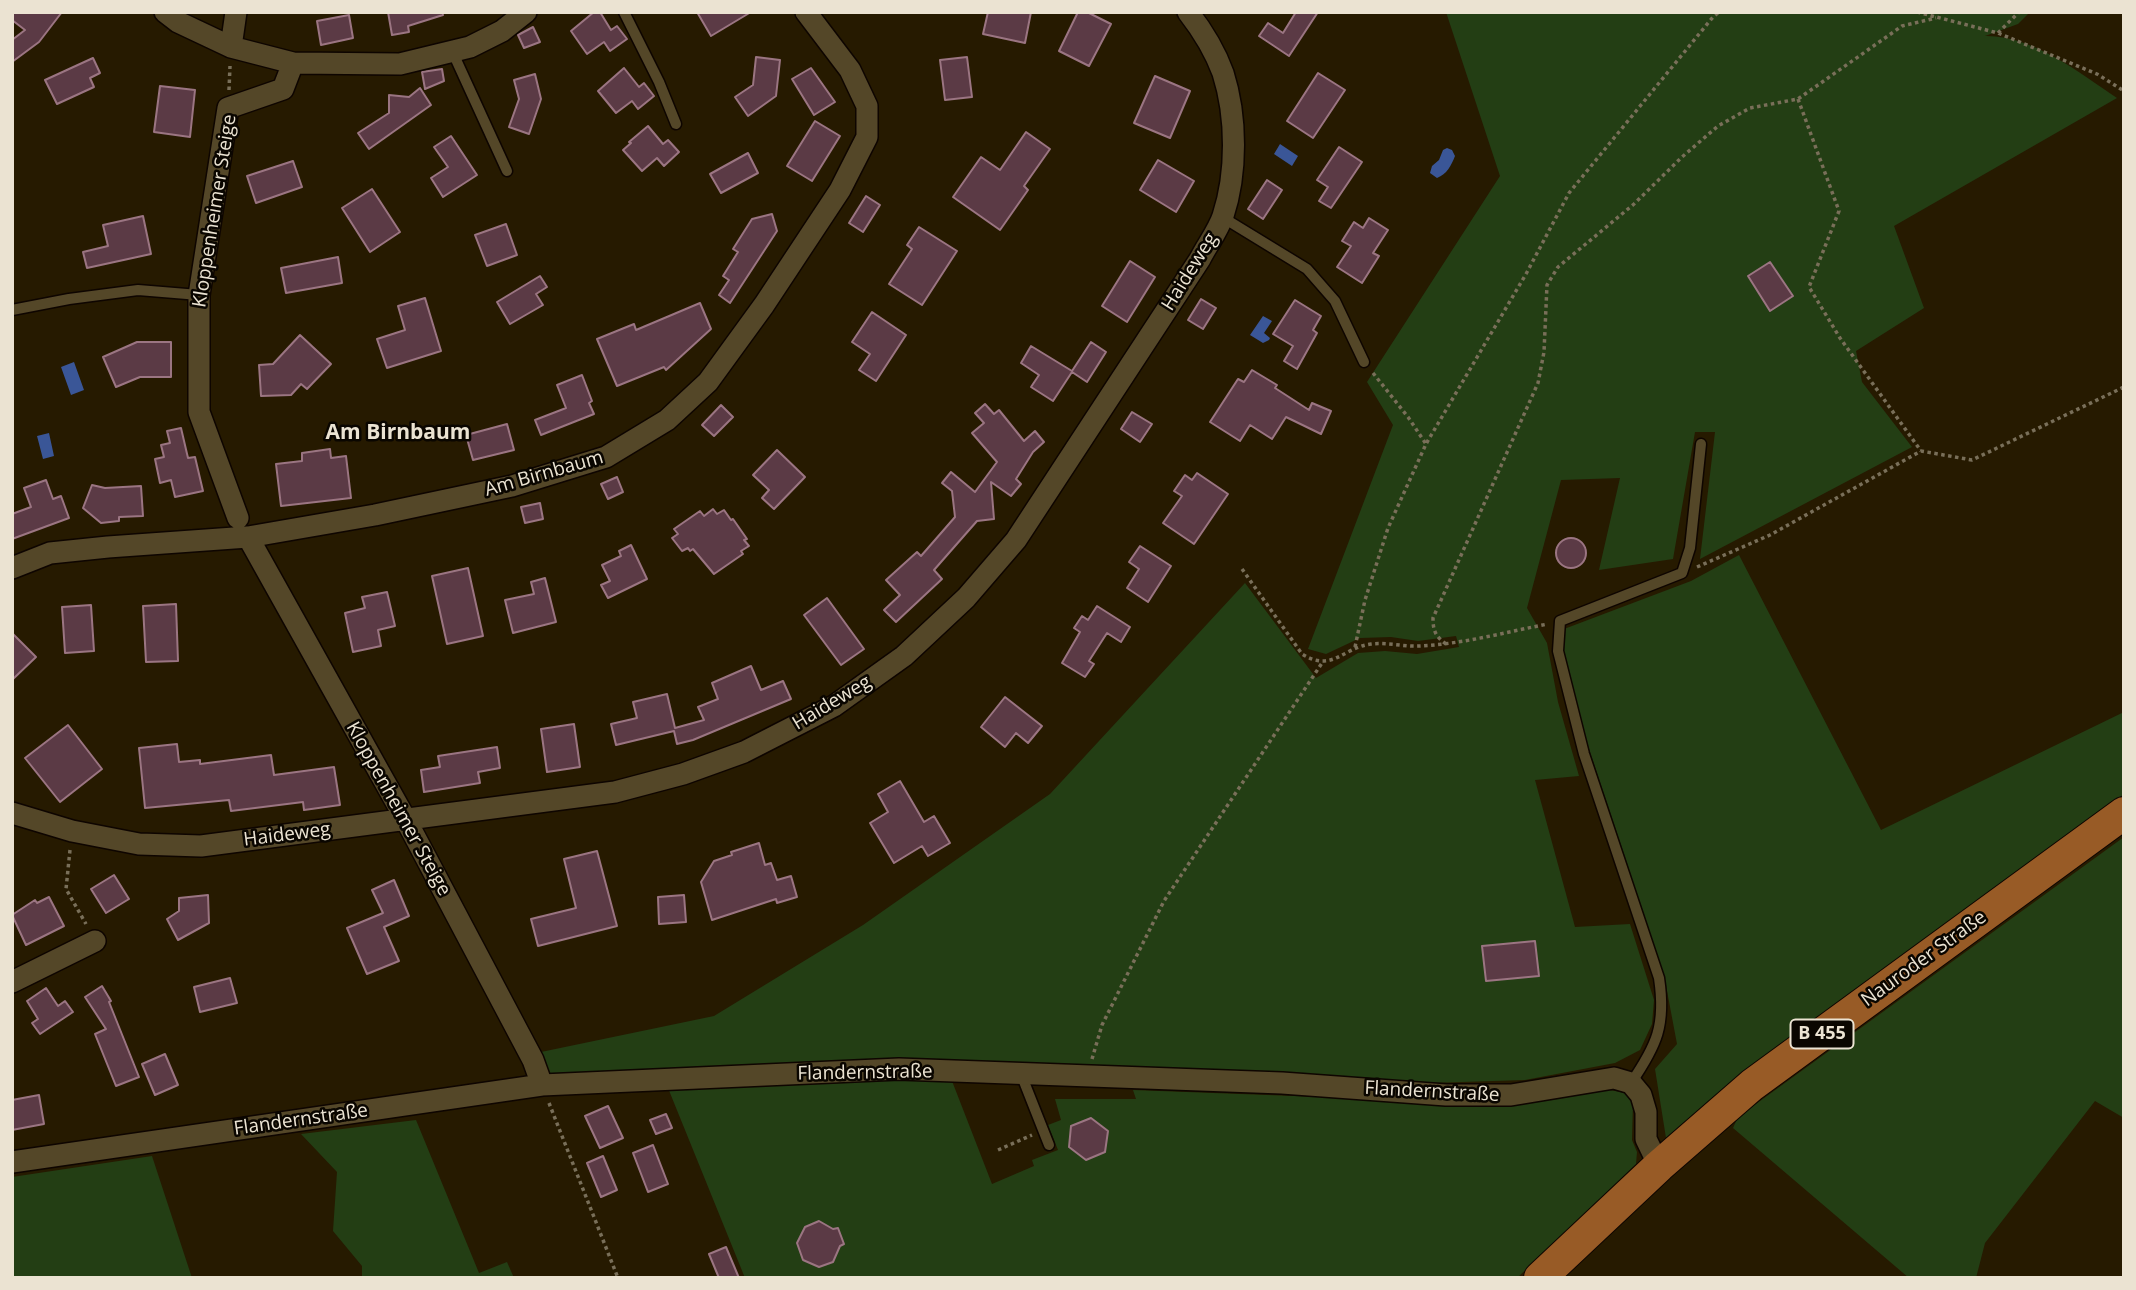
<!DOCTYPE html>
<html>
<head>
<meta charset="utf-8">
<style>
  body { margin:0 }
  #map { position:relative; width:2136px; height:1290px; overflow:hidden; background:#261a00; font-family:"Open Sans",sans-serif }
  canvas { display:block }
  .frame { position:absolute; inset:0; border:14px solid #ebe3d2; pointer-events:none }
</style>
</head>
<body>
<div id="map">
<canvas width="2136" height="1290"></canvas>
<div class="frame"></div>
</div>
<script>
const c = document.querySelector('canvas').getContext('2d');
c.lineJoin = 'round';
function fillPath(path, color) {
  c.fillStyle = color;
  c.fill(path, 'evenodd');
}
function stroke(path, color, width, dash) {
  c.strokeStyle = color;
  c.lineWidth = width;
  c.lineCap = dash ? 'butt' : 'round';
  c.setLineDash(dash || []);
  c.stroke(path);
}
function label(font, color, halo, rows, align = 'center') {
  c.font = font + ' "Open Sans",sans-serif';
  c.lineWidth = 5;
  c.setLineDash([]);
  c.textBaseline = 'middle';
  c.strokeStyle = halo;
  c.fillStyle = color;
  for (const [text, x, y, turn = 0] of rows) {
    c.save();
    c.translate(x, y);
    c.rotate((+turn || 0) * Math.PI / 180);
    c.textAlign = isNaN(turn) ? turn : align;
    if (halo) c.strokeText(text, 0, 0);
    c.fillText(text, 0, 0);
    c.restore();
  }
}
fillPath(new Path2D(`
  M1446 12H2030L2018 24 1985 36C2032 35 2080 73 2117 98L1894 226 1924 308 1856 351 1862 382 1912 447 1700 559 1715 432H1695L1673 559 1599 570 1620 478 1561 480 1527 608 1547 643 1558 702 1579 776 1535 780 1575 927 1630 924 1654 1000 1652 1024 1640 1050 1615 1063 1525 1080 1430 1083 549 1076 541 1052 714 1016 863 925 1050 794 1245 583 1316 678 1358 653 1385 651 1417 654 1459 647 1456 636 1418 641 1391 637 1360 638 1326 654 1308 649 1393 425 1367 382 1500 176Z
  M1739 555 1881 830 2124 712V794L1713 1097 1666 1138 1655 1069 1677 1044 1664 975 1583 731 1562 649 1564 629 1691 581Z
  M2124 837V1118L2095 1101 1985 1243 1976 1278H1909L1733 1128 1738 1117Z
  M841 1081H952L992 1184 1034 1166 1032 1160 1058 1150 1048 1125 1061 1120 1055 1099H1136L1133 1090 1348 1098 1502 1107 1609 1090 1627 1093 1633 1103 1632 1140 1637 1152 1636 1164 1517 1278H745L668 1088Z
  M416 1120 479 1273 507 1262 514 1278H362V1266L333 1231 337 1172 301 1134Z
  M152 1156 192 1278H12V1177Z`), '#233e14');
fillPath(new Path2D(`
  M1280 144 1298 156 1292 166 1274 154Z
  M1447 148 1452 150 1455 156C1451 166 1447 174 1437 178L1430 173 1432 166 1439 160 1443 150Z
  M1263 316 1272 321 1264 333 1270 338 1269 340 1263 343 1250 335Z
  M74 362 84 390 71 395 61 367Z
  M49 433 54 456 43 459 37 436Z`), '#3a5697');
const building = new Path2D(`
  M12 12H62L39 42 12 62V40L25 30 12 20Z
  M388 12H442L443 15 408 26 409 32 392 35Z
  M594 12H600L611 30 617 26 627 39 610 51 604 42 587 54 571 31Z
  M697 12H751L711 36Z
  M988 12H1031L1025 43 983 34Z
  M1078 12H1087L1111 24 1089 66 1059 51Z
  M1296 12H1318L1289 56 1259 36 1268 23 1283 33Z
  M349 15 353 38 321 45 317 21Z
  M533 27 540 42 524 48 518 35Z
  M756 57 780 60 776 96 748 116 735 97 753 85Z
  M967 57 972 97 945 100 940 60Z
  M93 58 100 73 90 78 94 87 57 104 45 80Z
  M624 68 639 87 644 83 654 96 638 109 632 101 616 113 598 91Z
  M811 68 835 102 814 115 792 79Z
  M442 69 444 81 425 89 422 72Z
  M1318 73 1345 90 1313 138 1287 121Z
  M535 74 541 99 529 134 509 127 519 99 514 80Z
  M1155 76 1190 91 1170 138 1134 123Z
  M160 86 195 90 190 137 154 132Z
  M420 88 431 105 369 149 358 133 389 113V95L409 97Z
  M815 121 840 136 812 181 787 166Z
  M648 126 663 144 668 140 679 152 664 166 657 158 642 171 623 150 631 143 629 142Z
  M1026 132 1050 149 1024 186 1028 190 1000 230 953 197 981 157 1000 170Z
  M451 136 477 175 443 197 431 178 448 167 434 147Z
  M1339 147 1362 162 1331 208 1319 201 1328 187 1317 180Z
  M748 153 758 173 721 193 710 174Z
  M1158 160 1194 181 1176 212 1140 190Z
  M293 161 302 187 256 203 247 176Z
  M1267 180 1282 190 1263 219 1248 209Z
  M372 189 400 232 370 252 342 208Z
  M866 196 880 205 863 232 849 223Z
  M772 214 777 231 730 303 719 295 729 280 723 276 738 252 733 249 752 219Z
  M143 216 151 254 87 268 83 252 108 246 103 225Z
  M1369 218 1388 230 1373 253 1379 256 1362 283 1337 267 1351 246 1342 241 1354 222 1363 228Z
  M506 224 517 255 487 266 475 235Z
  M919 227 957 251 922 305 889 284 912 249 907 245Z
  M338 257 342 283 286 293 281 268Z
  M1130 261 1155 277 1127 322 1102 306Z
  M1770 262 1793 296 1770 311 1748 276Z
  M540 276 547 287 536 294 543 305 510 324 497 302Z
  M425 298 441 351 387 368 377 339 405 330 398 306Z
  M1201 299 1216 308 1203 329 1188 320Z
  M1295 300 1321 316 1313 330 1317 333 1297 369 1284 361 1293 346 1273 334Z
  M700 303 711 329 666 370 664 367 617 386 597 339 634 324 636 330Z
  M872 312 906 335 876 381 859 370 870 354 852 342Z
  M300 335 331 364 307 389 301 384 291 395 261 396 259 365 273 364Z
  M137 342H171V377H140L116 387 103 357Z
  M1091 342 1106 352 1087 382 1072 372 1053 401 1031 387 1039 375 1021 363 1031 346 1072 371Z
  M1252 370 1277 385 1275 388 1309 410 1312 403 1331 411 1321 434 1286 417 1272 439 1250 425 1240 441 1210 422 1238 379 1244 382Z
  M582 375 592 401 589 403 594 414 541 435 535 420 566 408 557 385Z
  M985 404 994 414 999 410 1024 441 1035 431 1044 442 1033 452 1016 479 1021 484 1011 496 991 482 994 519 977 521 934 570 942 579 896 622 884 610 900 595 886 580 917 552 921 556 955 517 952 491 942 483 951 472 975 492 997 462 972 433 984 423 975 413Z
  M721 405 733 417 714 436 702 425Z
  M1132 412 1152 424 1140 442 1121 429Z
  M507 424 514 450 473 460 466 435Z
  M181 428 188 458 195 457 203 491 175 497 171 480 160 483 155 459 164 457 161 445 170 443 167 431Z
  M330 449 331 458 346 456 351 498 281 506 276 464 302 461V453Z
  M777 450 805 477 774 509 762 498 769 490 753 475Z
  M1197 473 1228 494 1194 544 1163 523 1182 496 1174 491 1185 475 1192 480Z
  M617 477 623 492 608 499 601 484Z
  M46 480 53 499 61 496 69 518 12 539V514L31 507 24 488Z
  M92 485 105 488 141 486 143 516 119 517V521L101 523 83 508Z
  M540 503 543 519 525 523 521 507Z
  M713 509 717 514 724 510 731 520 733 519 747 539 744 540 749 546 741 551 743 554 714 574 693 549 690 551 688 548 682 551 672 538 678 534 674 529 700 511 704 516Z
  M1556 553a15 15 0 1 1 30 0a15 15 0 1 1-30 0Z
  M631 545 647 579 608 598 601 585 610 581 602 565 621 556 619 551Z
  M1140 546 1171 566 1148 602 1127 588 1139 569 1129 562Z
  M468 568 483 636 447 644 432 576Z
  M545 578 556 622 513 633 505 600 534 594 531 582Z
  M387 592 395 626 378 630 381 646 353 652 345 613 365 608 362 597Z
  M827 598 864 649 841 665 804 615Z
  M176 604 178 661 146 662 143 606Z
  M91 605 94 651 65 653 62 607Z
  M1097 606 1130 627 1121 642 1107 633 1089 661 1094 664 1085 677 1062 663 1080 632 1074 628 1082 616 1088 620Z
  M12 633 36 657 12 680Z
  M751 666 761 690 783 681 791 699 693 740 677 744 674 731 616 745 611 724 637 718 633 702 667 694 675 728 704 720 698 707 718 699 712 683Z
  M1005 697 1042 726 1028 743 1016 733 1005 747 981 727Z
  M574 724 580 767 547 772 541 729Z
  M68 725 102 769 60 802 25 758Z
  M177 744 179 762 200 760V764L271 755 274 775 334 767 340 805 304 810 303 802 231 811 229 800 145 808 139 748Z
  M497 747 500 768 478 772 480 783 424 792 421 770 440 767 438 756Z
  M900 781 924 822 934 816 950 843 928 856 922 846 894 863 870 823 888 812 878 794Z
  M759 843 765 865 771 863 777 880 791 876 797 897 777 903 776 899 712 920 701 882 714 861 732 855 731 852Z
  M597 851 617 926 538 946 531 919 576 908 564 859Z
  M114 875 129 899 106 913 91 889Z
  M394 880 409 916 384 927 399 961 367 974 347 928 383 913 372 890Z
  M208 895 209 923 178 940 167 919 179 911V898Z
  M684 895 686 922 659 924 658 897Z
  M49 897 64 926 26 945 12 915 35 900 37 903Z
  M1535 941 1539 976 1486 981 1482 946Z
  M230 978 237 1003 200 1012 194 987Z
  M102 986 111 1001 109 1002 139 1077 116 1086 95 1034 106 1029 85 997Z
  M46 988 58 1006 65 1001 73 1012 40 1034 32 1023 38 1019 27 1001Z
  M165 1054 178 1085 155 1095 142 1064Z
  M39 1095 44 1124 12 1130V1100Z
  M608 1106 623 1138 600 1148 585 1116Z
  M666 1114 672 1128 656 1134 650 1120Z
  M1091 1118 1108 1131 1105 1152 1086 1160 1069 1147 1071 1126Z
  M653 1145 668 1184 648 1192 633 1153Z
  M603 1156 617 1190 601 1197 587 1163Z
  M819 1221 833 1229 838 1228 844 1244 840 1246 833 1262 819 1267 803 1260 797 1243 805 1227Z
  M726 1247 739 1278H719L709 1254Z`);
fillPath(building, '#5b3a45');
stroke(building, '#9b7582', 2);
const service = new Path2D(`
  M624 12 659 82 676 124
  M453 53 507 171
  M1222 217 1307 269 1335 301 1364 362
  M12 310 69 299 138 290 199 295
  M1021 1074 1049 1145
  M1631 1083C1657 1045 1666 1025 1659 978L1584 754 1558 651 1560 621 1682 573 1690 548 1701 444`);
const minor = new Path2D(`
  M165 12 178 22 231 47 293 63 400 64 470 47 502 31 526 12
  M231 47 236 12
  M238 518 199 412V295L228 108 283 89 293 63
  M248 537 406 820 533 1060 542 1085
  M12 568 50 553 108 547 248 537 375 515 512 486 606 457 667 420 708 382 764 305 840 190 867 137V106L850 70 806 12
  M12 813 72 831 139 844 201 846 615 792 683 774 744 752 834 706 904 656 966 598 1016 540 1200 259C1207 245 1218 231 1223 216 1237 173 1237 117 1223 73 1215 51 1202 30 1188 12
  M12 982 95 941
  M12 1162 542 1085 899 1069 1282 1083 1446 1095H1511L1614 1078 1631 1083 1641 1095 1646 1112V1139L1659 1166`);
const primary = new Path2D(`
  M1540 1278 1659 1166 1752 1085 2124 813`);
stroke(service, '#0e0500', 13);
stroke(minor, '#0e0500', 24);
stroke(primary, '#0e0500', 34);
stroke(new Path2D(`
  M1917 12 1998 33 2097 74 2124 91
  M1998 33 2019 12
  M229 90 230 66
  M1798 99 1839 211 1809 287 1840 338 1921 451
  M1373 373 1408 417 1426 444
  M1697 567 1770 535 1921 451 1972 460 2124 387
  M1242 569 1302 654C1332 673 1342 648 1371 644 1387 642 1404 647 1420 646 1463 644 1506 632 1548 624
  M1446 644C1435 636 1433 630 1433 618L1538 383 1544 352 1547 285 1558 267 1634 204 1682 157 1718 126 1750 108 1798 99 1902 26 1936 18
  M1355 647 1365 600 1388 528 1426 444 1526 274 1569 193 1713 17 1719 12
  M70 850 66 889 86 924
  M1092 1059 1102 1025 1164 901 1322 663
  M549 1103 618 1278
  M998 1150 1032 1135`), '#796f59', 3.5, [3.5, 3.5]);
stroke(service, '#544728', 10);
stroke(minor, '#544728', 21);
stroke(primary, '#985b26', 32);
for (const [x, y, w] of [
  [1822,1034,63]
]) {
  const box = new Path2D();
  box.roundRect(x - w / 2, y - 14.5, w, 29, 5);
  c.fillStyle = '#0a0600';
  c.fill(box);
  stroke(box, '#ebe3d2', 2);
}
label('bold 18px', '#ebe3d2', null, [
  ["B 455",1822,1034]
]);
label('19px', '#ebe3d2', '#0a0600', [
  ["Kloppenheimer Steige",215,211,-81],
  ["Haideweg",1190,272,-58],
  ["Am Birnbaum",544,474,-16],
  ["Haideweg",832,703,-31],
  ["Kloppenheimer Steige",398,809,61],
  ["Haideweg",287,835,-7],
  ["Nauroder Straße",1924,959,-36],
  ["Flandernstraße",865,1073,-1],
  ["Flandernstraße",1432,1092,3],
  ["Flandernstraße",301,1120,-8]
]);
label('bold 21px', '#ebe3d2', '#0a0600', [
  ["Am Birnbaum",398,433]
]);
</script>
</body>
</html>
